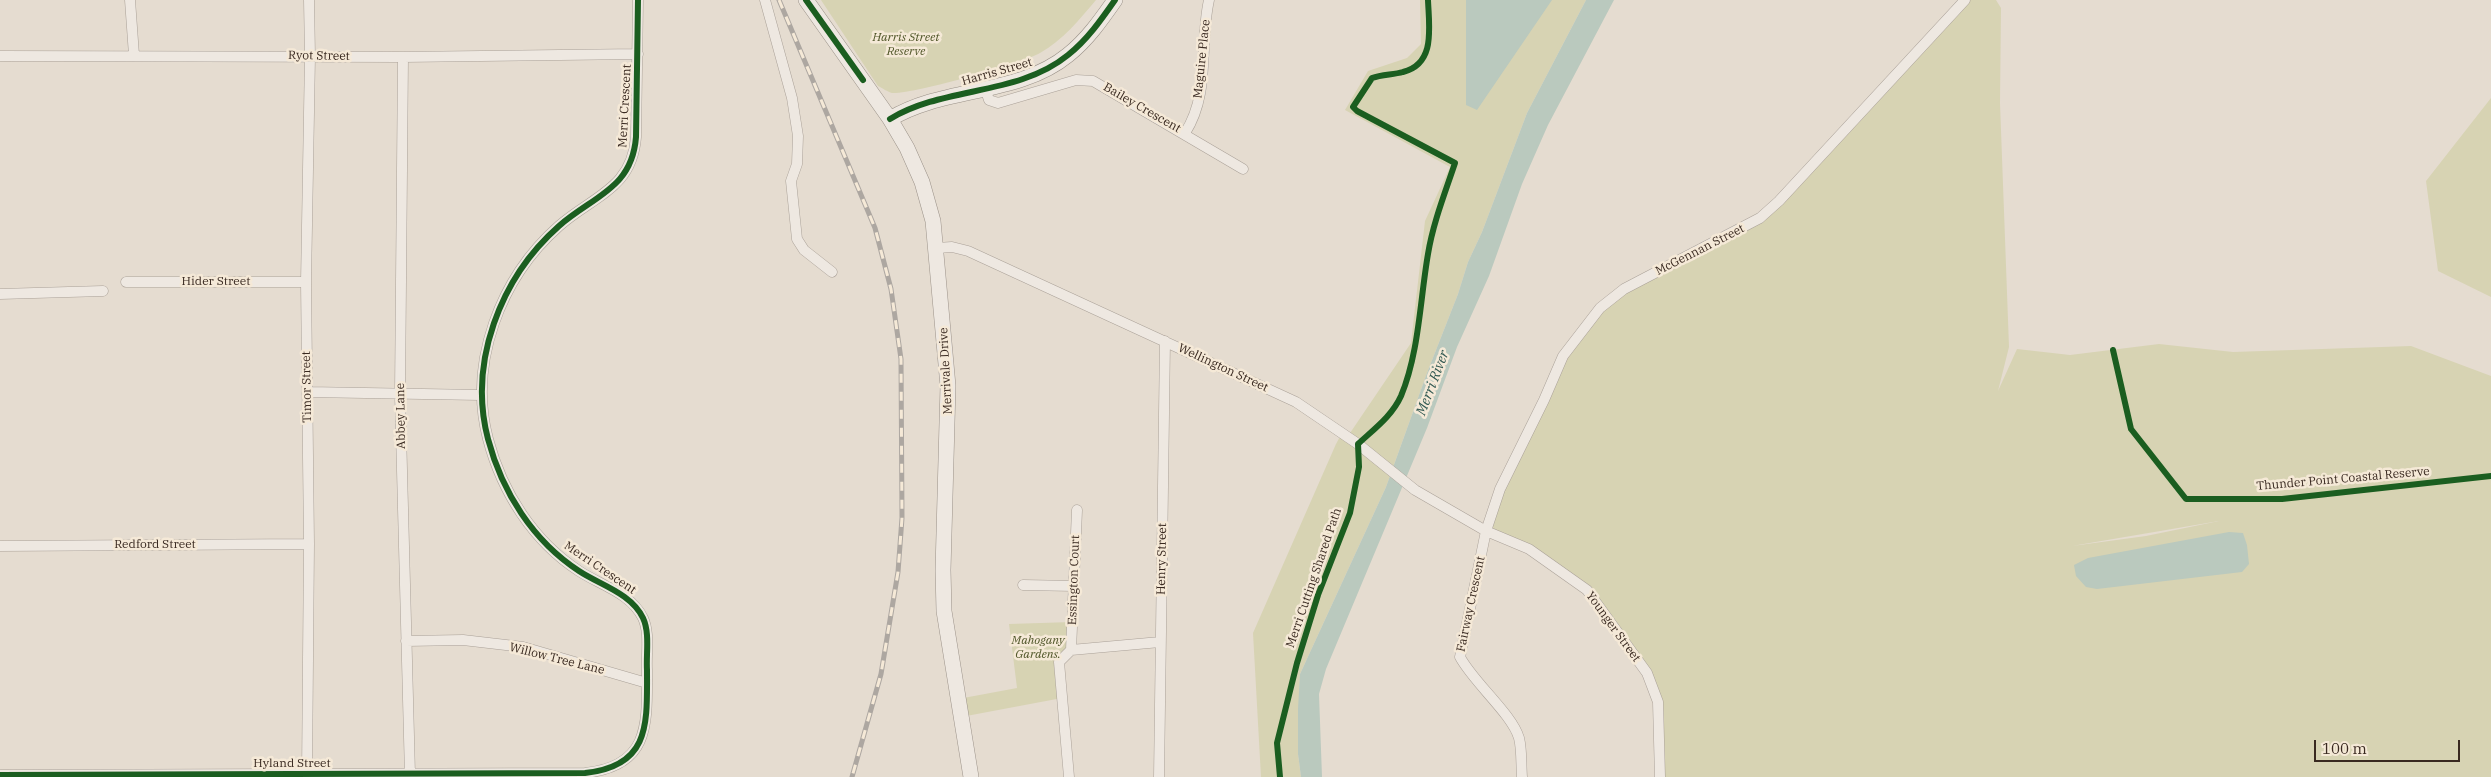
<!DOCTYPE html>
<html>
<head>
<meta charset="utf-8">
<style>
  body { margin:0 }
  #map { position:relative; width:2491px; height:777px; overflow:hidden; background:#e5dcd0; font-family:"IBM Plex Serif",serif }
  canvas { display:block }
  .scale { position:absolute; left:2314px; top:740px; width:146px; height:22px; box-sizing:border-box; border:2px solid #392920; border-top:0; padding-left:6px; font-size:15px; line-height:18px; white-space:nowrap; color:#392920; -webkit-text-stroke:4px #f5e9d7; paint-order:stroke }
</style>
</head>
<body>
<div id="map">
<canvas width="2491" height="777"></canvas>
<div class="scale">100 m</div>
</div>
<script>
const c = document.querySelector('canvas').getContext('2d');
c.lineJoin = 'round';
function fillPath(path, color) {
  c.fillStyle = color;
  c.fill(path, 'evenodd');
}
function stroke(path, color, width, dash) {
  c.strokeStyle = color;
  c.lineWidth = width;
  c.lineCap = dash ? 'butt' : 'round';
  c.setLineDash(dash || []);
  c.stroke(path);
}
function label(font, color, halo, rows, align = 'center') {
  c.font = font + ' "IBM Plex Serif",serif';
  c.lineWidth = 5;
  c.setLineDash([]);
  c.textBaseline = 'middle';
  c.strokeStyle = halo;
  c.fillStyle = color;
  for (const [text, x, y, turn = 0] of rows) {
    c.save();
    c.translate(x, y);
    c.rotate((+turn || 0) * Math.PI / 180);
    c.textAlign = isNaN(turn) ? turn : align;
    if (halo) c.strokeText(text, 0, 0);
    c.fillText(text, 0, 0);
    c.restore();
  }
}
fillPath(new Path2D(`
  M821 0H1096C1080 19 1062 41 1040 53 1023 63 910 95 892 93 888 92 882 88 878 86Z
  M1420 0H1586L1527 113 1482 232 1468 262 1458 294 1427 373 1386 487 1300 674 1298 754 1301 777H1261L1253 633 1336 444 1342 433 1348 436 1411 343 1425 221 1450 167 1345 110 1368 71 1407 58 1421 44Z
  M1965 0H1996L2001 8 2000 103 2009 347 1998 391 2017 349 2070 355 2159 344 2233 352 2411 346 2491 376V777H1660V732L1647 673 1587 590 1529 549 1486 531 1563 356 1600 308 1760 218ZM2219 521 2146 536 2072 546Z
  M2491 98V297L2438 271 2426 181Z
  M1072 622 1071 650 1059 662 1062 698 961 717 958 699 1017 688 1009 624Z`), '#d7d3b3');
fillPath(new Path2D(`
  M1466 0H1552L1477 110 1466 105Z
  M1586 0H1614L1548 125 1522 184 1489 276 1457 347 1427 428 1326 669 1319 694 1322 777H1301L1298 754V709L1300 674 1386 487 1427 373 1458 294 1468 262 1482 232 1527 113Z
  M2229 532 2243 533 2247 545 2249 564 2242 572 2097 589 2086 587 2076 576 2074 565 2088 558Z`), '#bac9be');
const street = new Path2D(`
  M130 0 134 55
  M765 0 792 98 798 136 797 164 791 181 797 239 804 250 832 272
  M0 56 403 57 638 54
  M403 57 400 394 410 775
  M985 88 989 100 998 103 1076 80 1093 81 1243 169
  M1185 133C1211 93 1199 44 1209 0
  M937 248 952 247 968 251 1296 402 1358 444 1415 490 1486 531 1529 549 1587 590 1647 673 1658 702 1660 777
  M126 282H306
  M0 294 103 291
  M308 392 480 395
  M0 546 309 544
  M1023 585 1074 586
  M406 641 463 640 523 647 647 683
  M1071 650 1077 510
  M0 775 585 773C651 766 647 723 647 670 646 653 650 633 643 618 631 593 600 585 579 571 533 541 502 492 488 439 468 363 500 278 559 226 593 196 632 189 636 137L638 0
  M307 775 309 544 306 282 310 56 309 0
  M1069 777 1059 662 1071 650 1160 642
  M1159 777 1165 341
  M1522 777C1521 764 1522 750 1519 738 1512 714 1474 683 1460 657L1486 531 1500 489 1544 400 1563 356 1600 308 1624 289 1760 218 1779 201 1965 0`);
const secondary = new Path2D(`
  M806 0 890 119 907 148 922 182 933 221 948 386 943 570 944 611 971 777
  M890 119C944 86 1018 96 1068 55 1087 40 1101 20 1115 0`);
stroke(street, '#aaa198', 11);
stroke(secondary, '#9a9188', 16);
stroke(street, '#eee8e1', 10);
stroke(secondary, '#eee8e1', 15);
const rail = new Path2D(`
  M779 0 875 228 891 289 901 359 902 518 898 572 881 674 852 777`);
stroke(rail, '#ada7a1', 5);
stroke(rail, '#f5e9d7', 3, [9]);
stroke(new Path2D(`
  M806 0 863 80
  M890 119C944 86 1018 96 1068 55 1087 40 1101 20 1115 0
  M2113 350 2131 429 2186 499H2282L2491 476
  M0 775 585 773C651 766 647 723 647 670 646 653 650 633 643 618 631 593 600 585 579 571 533 541 502 492 488 439 468 363 500 278 559 226 593 196 632 189 636 137L638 0
  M1280 777 1277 743 1297 663 1318 595 1350 513 1359 467 1358 444C1374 429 1392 416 1401 396 1419 353 1420 300 1428 254 1433 223 1445 193 1455 163L1357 111 1353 107 1372 78C1382 74 1393 75 1403 72 1436 64 1429 27 1428 0`), '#1b5e20', 6);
label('italic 12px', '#4f5528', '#f5e9d7', [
  ["Harris Street",906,38],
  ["Reserve",906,52],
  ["Mahogany",1038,641],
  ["Gardens.",1038,655]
]);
label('12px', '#392920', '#f5e9d7', [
  ["Ryot Street",319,56,1],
  ["Maguire Place",1202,59,-84],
  ["Harris Street",997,72,-16],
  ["Merri Crescent",625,106,-87],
  ["Bailey Crescent",1142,108,30],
  ["McGennan Street",1700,250,-27],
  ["Hider Street",216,282],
  ["Wellington Street",1223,368,25],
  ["Merrivale Drive",946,371,-93],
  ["Timor Street",307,387,-91],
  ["Abbey Lane",401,416,-91],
  ["Thunder Point Coastal Reserve",2343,479,-5],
  ["Redford Street",155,545],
  ["Henry Street",1162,559,-89],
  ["Merri Crescent",600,568,34],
  ["Merri Cutting Shared Path",1314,578,-71],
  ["Essington Court",1074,580,-88],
  ["Fairway Crescent",1471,604,-78],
  ["Younger Street",1613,627,54],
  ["Willow Tree Lane",557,659,14],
  ["Hyland Street",292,764]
]);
label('italic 14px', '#305851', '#f5e9d7', [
  ["Merri River",1433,383,-69]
]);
</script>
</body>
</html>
